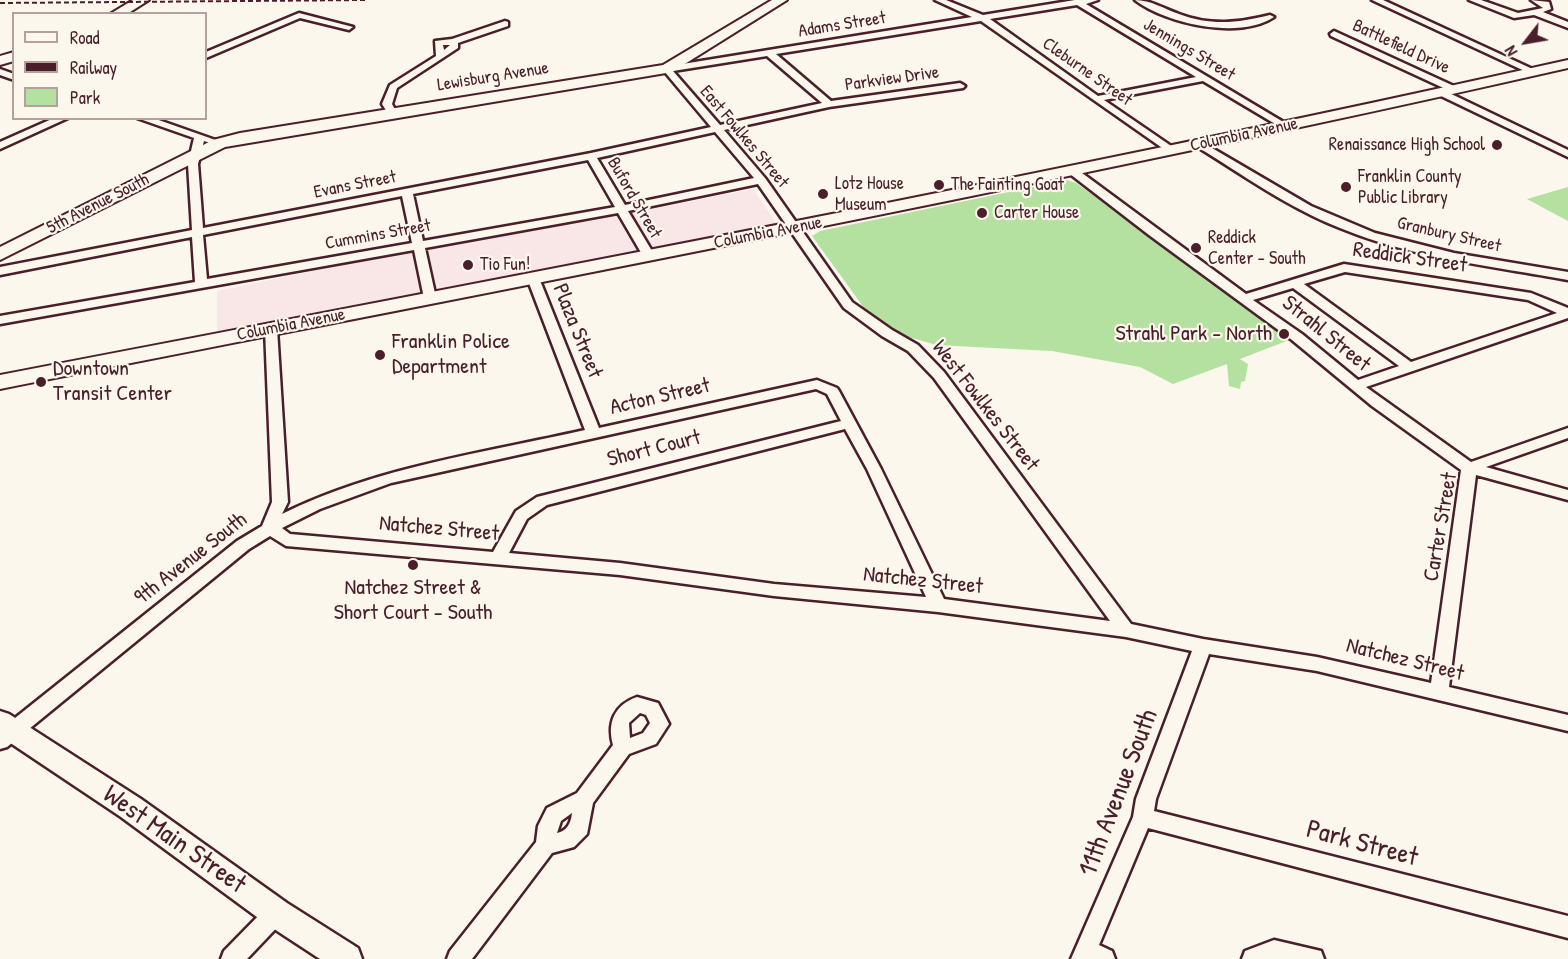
<!DOCTYPE html>
<html>
<head>
<meta charset="utf-8">
<style>
  body { margin:0 }
  #map { position:relative; width:1568px; height:959px; overflow:hidden; background:#fbf7ec; font-family:"Patrick Hand",sans-serif }
  canvas { display:block }
  .legend { position:absolute; left:12px; top:12px; width:195px; height:108px; box-sizing:border-box; background:#fbf7ec; border:2px solid #b4a19f; margin:0; padding:8px 10px; list-style:none; font-size:18px; color:#4a1f2b }
  .legend li { display:flex; align-items:center; gap:12px; height:30px }
  .legend b { width:30px; border:2px solid #b4a19f }
  .north { position:absolute; left:1496px; top:12px; width:60px; height:60px; -webkit-text-stroke:4px #fbf7ec; paint-order:stroke; rotate:239deg; font-size:16px; font-weight:700; line-height:24px; text-align:center; color:#4a1f2b }
  .north::after { content:''; display:block; margin:auto; width:21px; height:27px; background:#4a1f2b; clip-path:polygon(50% 0,100% 100%,50% 72%,0 100%) }
</style>
</head>
<body>
<div id="map">
<canvas width="1568" height="959"></canvas>
<ul class="legend">
<li><b style="height:8px;background:#fbf7ec"></b>Road</li>
<li><b style="height:8px;background:#4a1f2b"></b>Railway</li>
<li><b style="height:16px;background:#b4e19f"></b>Park</li>
</ul>
<div class="north">N</div>
</div>
<script>
const c = document.querySelector('canvas').getContext('2d');
c.lineJoin = 'round';
function fillPath(path, color) {
  c.fillStyle = color;
  c.fill(path, 'evenodd');
}
function stroke(path, color, width, dash) {
  c.strokeStyle = color;
  c.lineWidth = width;
  c.lineCap = dash ? 'butt' : 'round';
  c.setLineDash(dash || []);
  c.stroke(path);
}
function label(font, color, halo, rows, align = 'center') {
  c.font = font + ' "Patrick Hand",sans-serif';
  c.lineWidth = 4.5;
  c.setLineDash([]);
  c.textBaseline = 'middle';
  c.strokeStyle = halo;
  c.fillStyle = color;
  for (const [text, x, y, turn = 0] of rows) {
    c.save();
    c.translate(x, y);
    c.rotate((+turn || 0) * Math.PI / 180);
    c.textAlign = isNaN(turn) ? turn : align;
    if (halo) c.strokeText(text, 0, 0);
    c.fillText(text, 0, 0);
    c.restore();
  }
}
fillPath(new Path2D(`
  M753 189 777 224 488 282 217 332V291L356 262 537 228 591 221Z`), '#f9e6e6');
fillPath(new Path2D(`
  M1067 180 1076 183 1297 337 1240 359 1248 364 1245 381 1241 382 1240 389 1229 386 1227 364 1173 384 1140 367 1052 351 936 345 909 337 867 312 812 236 820 231Z
  M1568 187V221L1527 199Z`), '#b4e19f');
const minor = new Path2D(`
  M935 0H946L983 15 1075 0H1098L1086 4 1290 126 1282 128 1203 81 1104 100 1177 150 1168 152 981 21 776 54 831 101 960 83 965 86 963 88 829 107 724 130 765 178 852 302 892 330 918 345 944 372 1131 624 1203 639 1317 657 1431 683 1461 470 1372 406 1292 340 1149 235 1070 174V170H1078L1246 294 1344 264 1531 293 1568 308V318L1366 387 1471 462 1568 428V438L1486 467 1568 490V500L1476 475 1449 687 1568 715V731L1317 671 1209 654 1156 799 1154 811 1568 916V938L1148 828 1099 945 1112 951 1115 959H1071L1133 817 1136 799 1192 651 1126 637 938 612 774 596 620 575 286 546 270 536 249 549 7 747 0 749V730L237 541 262 526 272 502 265 329 266 326 271 325 277 329 288 502 282 514C377 467 483 453 585 430L527 278 533 274 539 278 599 428 817 380 837 388 839 391 881 469 944 599 1110 621 934 378 908 351 882 336 844 308 758 184 628 211 655 256 649 260 643 256 618 213 425 248 436 298 430 302 424 298 414 250 0 324V316L195 282 192 237 0 275V267L192 230 188 164 194 138 137 118H153L224 143 219 146 204 141 198 164 203 228 591 153 711 127 664 71V67L972 17ZM1077 5 1196 77 1098 96 990 19ZM767 56 822 103 720 125 673 71ZM715 132 754 178 625 205 597 158ZM588 160 615 207 423 241 413 194ZM402 196 412 243 207 279 203 235ZM1345 272 1528 300 1557 313 1411 362 1304 284ZM1293 288 1399 366 1358 380 1302 334 1253 300ZM816 389 827 394 841 421 537 497 516 511 493 552 290 534 282 528 320 509 391 483ZM845 429 867 469 926 597 774 584 620 563 509 553 527 519 547 505Z
  M1135 0C1151 0 1164 9 1179 14 1211 26 1238 23 1270 15L1274 17C1240 40 1166 24 1135 0Z
  M1372 0H1383L1539 72 1531 74Z
  M1469 0H1481L1518 13 1543 8 1531 0 1549 2 1551 9 1543 12 1568 22V28L1534 15 1514 18Z
  M299 13 353 27 349 30 300 18 206 58V52Z
  M505 21 508 22V26L458 43V48L397 88 392 104 397 113 389 115 382 104 390 85 436 56 435 41 452 39ZM443 45H450L444 50Z
  M1334 31 1456 87 1458 89 1450 91 1331 36 1330 34Z
  M0 69 14 74V80L0 75Z
  M1437 90H1443L1568 150V157L1437 94Z
  M54 118H68L0 149V142Z
  M1200 141 1311 206 1375 233 1454 253 1568 272V280C1492 266 1412 258 1340 228 1289 208 1243 175 1196 146L1195 144Z
  M637 697 658 703 669 724 656 744 629 754 593 803 587 834 574 847 552 853 472 959H447L450 951 536 842 538 826 547 808 577 793 613 745C607 723 614 705 637 697ZM640 713 646 715 650 723 643 733 630 738 629 723ZM572 813C571 823 567 831 557 833L561 821Z
  M276 903 284 906 287 913 284 920 247 959H221L224 951 268 906Z
  M1274 940 1321 951 1324 959H1242L1245 951Z`);
const secondary = new Path2D(`
  M0 711 9 714 141 799 287 903 358 948 362 959H320L265 923 121 817 0 736Z`);
const primary = new Path2D(`
  M133 0H149L127 14H110Z
  M772 0H787L672 72 225 147 0 260V247L213 140 240 133 663 65Z
  M14 52V61L0 65V56Z
  M1568 60V68C1048 186 523 285 0 389V375C524 274 1048 176 1568 60Z`);
stroke(minor, '#4a1f2b', 5);
stroke(secondary, '#4a1f2b', 5);
stroke(primary, '#4a1f2b', 4);
fillPath(minor, '#fbf7ec');
fillPath(secondary, '#fbf7ec');
fillPath(primary, '#fbf7ec');
stroke(new Path2D(`
  M0 3 367 0`), '#4a1f2b', 2, [5, 3]);
for (const [x, y, r, color] of [
  [1497,145,6,"#4a1f2b"],
  [939,185,6,"#4a1f2b"],
  [1346,187,6,"#4a1f2b"],
  [823,194,6,"#4a1f2b"],
  [982,213,6,"#4a1f2b"],
  [1196,248,6,"#4a1f2b"],
  [468,265,6,"#4a1f2b"],
  [1284,334,6,"#4a1f2b"],
  [380,355,6,"#4a1f2b"],
  [41,382,6,"#4a1f2b"],
  [413,565,6,"#4a1f2b"]
]) {
  const dot = new Path2D();
  dot.arc(x, y, r, 0, 2 * Math.PI);
  c.fillStyle = color;
  c.fill(dot);
  stroke(dot, '#fbf7ec', 2);
}
label('18px', '#4a1f2b', '#fbf7ec', [
  ["Adams Street",842,25,-9],
  ["Battlefield Drive",1401,47,25],
  ["Jennings Street",1189,50,31],
  ["Cleburne Street",1087,72,35],
  ["Lewisburg Avenue",493,77,-9],
  ["Parkview Drive",892,79,-8],
  ["Columbia Avenue",1244,135,-12],
  ["East Fowlkes Street",744,137,50],
  ["Evans Street",355,185,-11],
  ["Buford Street",634,198,60],
  ["5th Avenue South",98,204,-27],
  ["Columbia Avenue",768,233,-11],
  ["Cummins Street",378,235,-10],
  ["Granbury Street",1449,235,13],
  ["Columbia Avenue",291,325,-11]
]);
label('18px', '#4a1f2b', '#fbf7ec', [
  ["Renaissance High School",1485,145,"right"],
  ["Franklin County",1358,177],
  ["Public Library",1358,198],
  ["Lotz House",835,184],
  ["Museum",835,205],
  ["The Fainting Goat",951,185],
  ["Carter House",994,213],
  ["Reddick",1208,238],
  ["Center - South",1208,259],
  ["Tio Fun!",480,265]
], 'left');
label('22px', '#4a1f2b', '#fbf7ec', [
  ["Reddick Street",1410,258,8],
  ["Plaza Street",577,331,68],
  ["Strahl Street",1326,334,39],
  ["Acton Street",660,397,-13],
  ["West Fowlkes Street",985,406,52],
  ["Short Court",654,449,-14],
  ["Carter Street",1441,527,-80],
  ["Natchez Street",439,529,5],
  ["9th Avenue South",191,559,-38],
  ["Natchez Street",923,581,6],
  ["Natchez Street",1405,660,14]
]);
label('22px', '#4a1f2b', '#fbf7ec', [
  ["Strahl Park - North",1272,334,"right"],
  ["Franklin Police",392,342],
  ["Department",392,367],
  ["Downtown",53,369],
  ["Transit Center",53,394],
  ["Natchez Street &",413,588,"center"],
  ["Short Court - South",413,613,"center"]
], 'left');
label('27px', '#4a1f2b', '#fbf7ec', [
  ["11th Avenue South",1119,793,-69],
  ["West Main Street",174,840,35],
  ["Park Street",1362,844,15]
]);
</script>
</body>
</html>
